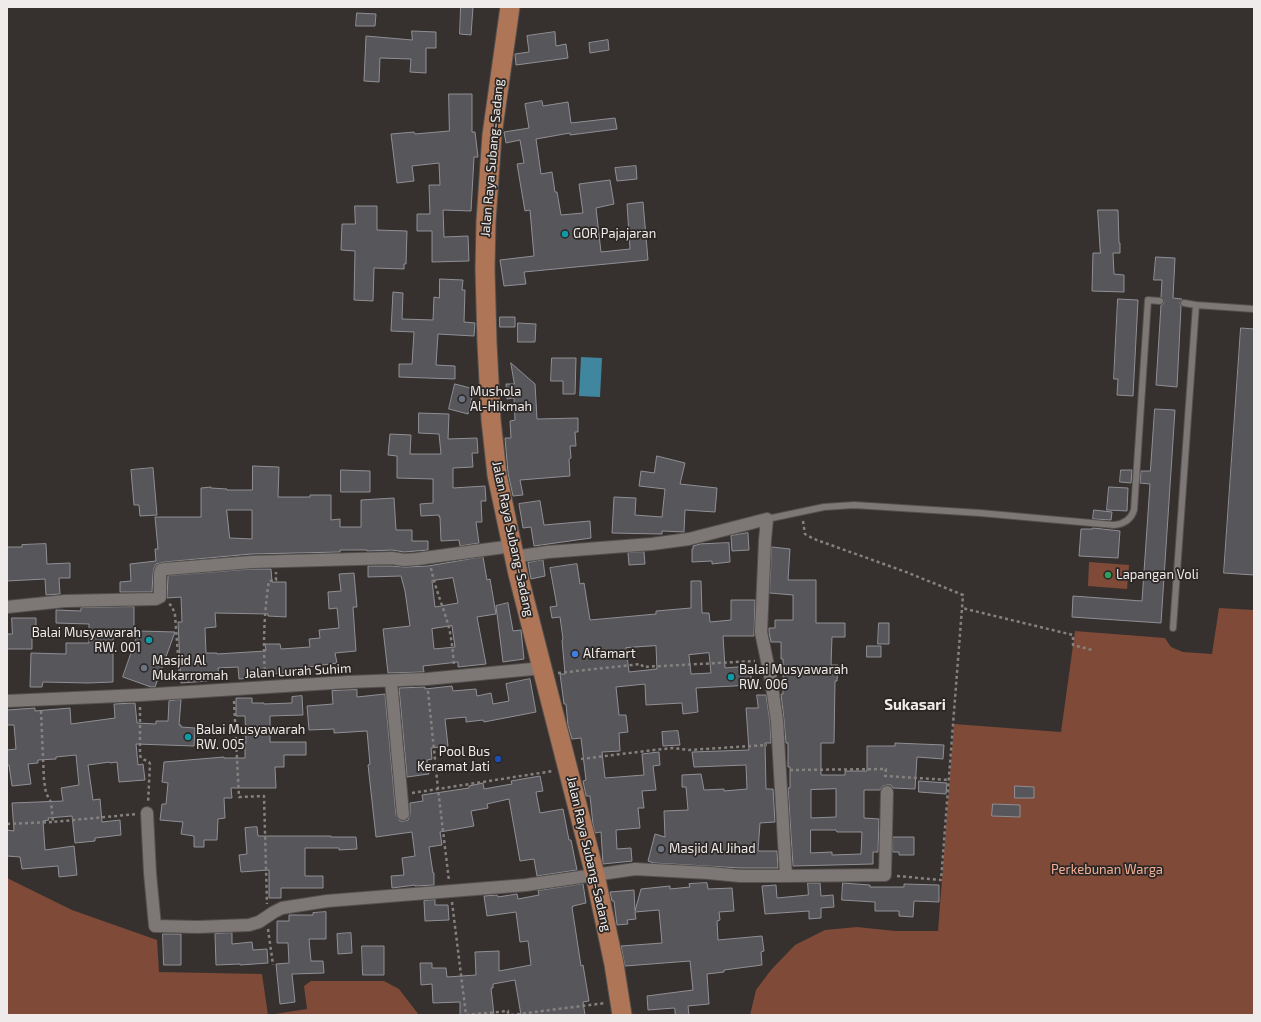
<!DOCTYPE html>
<html>
<head>
<meta charset="utf-8">
<style>
  body { margin:0 }
  #map { position:relative; width:1261px; height:1022px; overflow:hidden; background:#36312f; font-family:"Exo 2",sans-serif }
  canvas { display:block }
  .frame { position:absolute; inset:0; border:8px solid #eeebea; pointer-events:none }
</style>
</head>
<body>
<div id="map">
<canvas width="1261" height="1022"></canvas>
<div class="frame"></div>
</div>
<script>
const c = document.querySelector('canvas').getContext('2d');
c.lineJoin = 'round';
function fillPath(path, color) {
  c.fillStyle = color;
  c.fill(path, 'evenodd');
}
function stroke(path, color, width, dash) {
  c.strokeStyle = color;
  c.lineWidth = width;
  c.lineCap = dash ? 'butt' : 'round';
  c.setLineDash(dash || []);
  c.stroke(path);
}
function label(font, color, halo, rows, align = 'center') {
  c.font = font + ' "Exo 2",sans-serif';
  c.lineWidth = 3.5;
  c.setLineDash([]);
  c.textBaseline = 'middle';
  c.strokeStyle = halo;
  c.fillStyle = color;
  for (const [text, x, y, turn = 0] of rows) {
    c.save();
    c.translate(x, y);
    c.rotate((+turn || 0) * Math.PI / 180);
    c.textAlign = isNaN(turn) ? turn : align;
    if (halo) c.strokeText(text, 0, 0);
    c.fillText(text, 0, 0);
    c.restore();
  }
}
fillPath(new Path2D(`
  M1089 562 1129 565 1127 589 1088 586Z
  M1219 608 1254 610V1015H750L756 990 771 970 795 945 825 930 857 927 895 931H938L954 724 1061 732 1075 631 1165 638 1171 647 1183 652 1212 654Z
  M7 878 72 910 157 940 159 972 262 974 268 1015 307 1009 304 986 311 981H384L399 989 419 1015H7Z`), '#7f4a37');
fillPath(new Path2D(`
  M581 357 602 358 600 397 579 396Z`), '#40869f');
const building = new Path2D(`
  M461 7H473L471 35 460 34Z
  M357 13 376 14 375 26H356Z
  M412 31 436 32V48H426V73L410 72 411 59 380 58 379 82 364 81 366 36 412 40Z
  M555 32 556 46 566 44 568 58 516 65 515 54 529 52 527 36Z
  M608 40 609 50 590 53 589 43Z
  M449 94H472V132H475L478 157H474L471 211 443 210 444 237 468 236 469 261 432 262V231H417V214H430L429 185H440L439 163 412 166 414 181 397 183 391 134 414 132 415 134 449 131Z
  M542 101 543 106 568 102 571 123 615 118 617 129 570 135V133L536 139 541 174 552 172 555 192H557L561 215 583 213 579 184 610 180 614 204 596 208 601 252 630 249 627 204 643 202 648 260 524 272 526 284 504 286 500 260 534 256 530 210 525 211 517 164 524 163 520 140 506 143 504 132 529 128 525 104Z
  M636 166 637 179 617 181 615 168Z
  M355 206H377V230L407 231 406 264H404V269L374 268 373 301 354 300 355 251 341 250 342 224H355Z
  M1098 210H1118L1119 243H1120V253H1113L1114 274 1124 275V292L1092 291 1093 253H1100Z
  M1156 257 1175 258 1173 298 1182 299 1180 303 1181 307 1177 387 1156 385 1161 305 1163 304 1164 301 1161 297 1162 280H1154Z
  M440 279 463 280 462 290H465L464 322 475 323 474 336 438 334 436 365 455 366V379L399 377V364H412L414 332 391 331 393 292 403 293 402 319 433 320 434 297 439 298Z
  M1118 299 1138 300 1133 396 1117 395 1118 379H1114Z
  M500 317H515V327H500Z
  M518 323 536 324 535 342H518Z
  M1241 328 1254 329V575L1224 573Z
  M552 358H576L575 394H563V381H551Z
  M511 363 535 384 537 419 578 418V432H575L576 446H570L571 458 569 459 570 476 520 480 523 495 513 496 508 473 505 438H511L510 421 515 420 514 398 507 399 506 384H514Z
  M455 384 474 389 468 414 449 409Z
  M1155 409 1175 410 1161 623 1072 617 1073 596 1142 601 1150 484 1140 483 1141 471H1150Z
  M419 413 449 414 448 439 477 438 478 453H472L473 467 453 468V488L485 486 486 501H481L482 522H476L479 543 460 546 459 540 441 541 440 517H439V515L421 516 420 504 433 503V479L397 478V456L388 455 390 434 411 435 410 454H441L439 434 419 433Z
  M657 456 685 463 680 484 717 488 715 512 685 510 684 532 662 531V534L612 533 614 497 636 498 635 515 662 517 665 489 639 486 641 471 654 473Z
  M253 466 279 467 278 497H310V495H331V520L340 519V527H361V500L394 498 396 530H412V541H428V550L404 552 392 550 367 551V550H340V552L251 554 165 562 156 564 154 568 153 574 152 592H120V582L131 581 130 564 156 561 155 549H158L155 517H201V488L211 487V488L227 489V490H252ZM227 510H252V539L230 538Z
  M153 468 157 515 140 516 139 505H134L131 470Z
  M341 470 370 471V492H341Z
  M1121 470H1132L1131 483 1120 482Z
  M1109 487 1128 488 1127 511 1107 510Z
  M540 501 544 525 590 521 591 538 534 546 531 527 523 528 519 504Z
  M1094 510 1112 512 1111 520 1093 519Z
  M1093 528 1120 531 1118 558 1079 556 1081 529H1092Z
  M748 533 749 550 732 551 731 536Z
  M729 543 730 562 712 564V561L692 562V549H693V546L700 544Z
  M46 544 47 564 70 563V578H59L60 594 46 595 45 579 7 581V547H22V545Z
  M772 547 790 549 788 580H816V623H845V637H832L831 665H838L837 681H835L834 743H821V775H845V771H867V746H895V743L944 745 943 759 917 757 915 789 893 788 891 785H887L883 786 880 790H864V818L879 819 878 852H873V864L793 866 788 788H790V767H788V743H786L784 720 781 694H783V659H781V642H771L769 632V628H775V620H793V595L770 593ZM836 789V817L811 818V790ZM811 830H836L837 832H862L861 854 832 855V852L811 853Z
  M644 552 645 564 629 565 628 553Z
  M483 557 487 580 490 579 496 614 477 617 486 664 458 667V662L423 666 424 672 388 673 383 629 410 626 405 591 401 576 368 577V566H391L405 567 428 566ZM453 578 458 603 435 607 432 581ZM452 626 455 647 434 649 432 629Z
  M543 560 545 576 531 579 528 563Z
  M577 564 580 584 584 583 590 620 656 614V611L691 608V581H701L702 613H709L710 622 731 620V600H755L754 636H723L725 668 750 666 752 685 696 688 698 712 683 714 682 703 646 705 645 684 616 687 619 715H626L628 732 619 733 620 751 602 752 605 778 644 775 642 754 659 752 660 765 653 766 656 790 642 791 644 808H638L640 828 616 830 617 849 631 848 632 861 603 864 601 832 595 833 593 825 590 796H586L583 781 586 780 581 738 572 739 568 726 566 704H564L560 674H565L562 640 563 639 560 617 552 618 550 607 557 606 550 568ZM656 646 657 669 629 672 626 648ZM709 653 711 673 691 674 689 655Z
  M251 569H271L272 582H286V617L268 616V614L215 613 216 627 205 628 206 653H217V654L266 651 265 644H280L281 649 310 647 309 639 320 638 319 630 339 628 337 608 329 609 328 592 341 591 339 574 354 573 357 607H353L356 651 335 653 337 663 308 667V674L287 675V673L251 675V678L239 679 238 667 218 668 219 678H208V681L181 683 178 622H182L181 597 167 598 168 576Z
  M508 603 513 631 521 630 524 659 503 662 496 606Z
  M134 607V630H113V682L88 683 43 682 42 687H30L31 653 66 654V643H89V624L56 623V610L81 611V608Z
  M12 618H36V633H32V649H7V634H12Z
  M879 623H889V644H878Z
  M139 631 175 632 155 687H151L123 677Z
  M867 646H881V657H867Z
  M530 679 536 712 484 722 483 720 466 722V717L445 719 448 746 431 748 432 759 427 760 429 774 407 777 399 688 425 687V689L452 686 453 691 476 689 477 696 491 693 493 704 509 701 506 684Z
  M357 690V697L385 694 396 815 400 821H404L408 820 410 814V803L423 801 422 795 469 788V786L483 783 484 789 512 784 511 781 540 776 543 791 536 792 540 813 563 809 569 840H571L577 870 537 876 534 859 520 861 509 799 487 804 488 808 471 811 474 826 440 832 442 845 429 847 433 873H434V885L415 886V885L392 888 391 876 404 875 402 858 415 856 412 832 376 837 368 765 370 764 367 731 334 733V729L309 730 307 706 333 704 332 691Z
  M757 695H766L770 722 771 743H765L766 789H773L775 822 760 823 758 851H777L778 868H740L654 863 648 861 655 834 665 837 664 811 688 810 686 787H682V775L701 774 704 790 724 789V791L747 789 746 765 694 767 692 752 749 750 746 708H758Z
  M302 696 303 715 270 716V742H306V755H284V767H275L276 788H231L232 798H224L225 818 218 819 217 840H204V847H194V836L181 834 183 822 160 820 162 804H166L168 783 162 782 164 762 224 757V758H245V743H246L245 716H236V698H252V703H264V704L292 703V697Z
  M181 700 179 725H181V727L195 728 194 746 136 744 138 765 143 764 145 780 119 782 117 762 110 763V762L88 765 93 800 100 799 102 822 120 820 121 835 95 838V841L75 843 72 816 48 818 49 820 43 821 45 850 74 846 77 875 59 877 58 866 22 869 20 857 7 856V830L14 831 12 803 63 801 61 788 79 785 76 755 56 757V759L38 760V763L28 764 31 784 12 786 9 765H7V750L16 749 14 725H7V710L35 708V711L70 708 71 724 115 718 114 704 135 703 137 723 156 724V721H168L169 701Z
  M678 731 680 745 663 746 662 732Z
  M919 781 947 783 946 794 919 792Z
  M1015 786 1034 787V798H1015Z
  M993 804 1020 805V817L992 816Z
  M257 827 258 836H331V837H356L357 849 339 850V848H305V876H323V888H281V898H269V870L241 872 239 855 247 854 245 828Z
  M893 837H914V855H899V852H893Z
  M707 883 708 889 732 888 734 911 719 912 720 920 717 921 718 940 762 936 764 951 761 952 762 965 724 970V972L707 974 709 1004 688 1006 689 1015H675V1009L674 1008 648 1010 647 996 693 990 690 961 625 966 621 946 662 943 659 910 635 912 636 919 627 920 628 924 617 925 614 901H612L610 892 634 890 635 911 641 889 670 886V889L690 887 689 884Z
  M808 883H820L821 896 833 895 834 907 821 908V918L809 919V911L765 914 762 886 776 885 777 898 808 895Z
  M843 883 870 885V887H904V884L939 885V902L914 901 913 917 899 916V911H875V902L842 900Z
  M583 884 586 903 573 906V907H572L581 966 583 965 589 1001 583 1002 585 1015H521L515 980 493 984V988H491L494 1015H460V1002L433 1003 432 984 421 985 420 963H432V968H446L447 977 476 975 475 952 499 951V971L531 965 528 941 520 942 516 912 487 916 484 896 497 895 498 897 517 894 518 899 539 895 538 891Z
  M435 900V905H448L449 920 425 921 424 901Z
  M326 912V939H309L311 961H323L324 973 292 974 295 1002 280 1004 276 964 289 963 288 943H277V921H289V915H313V913Z
  M232 933V944L252 942 253 950 267 949 268 963 240 965V964L216 965 215 934Z
  M351 933 352 953 338 954 337 934Z
  M163 934H181V965H164Z
  M362 946H384V975H363Z`);
fillPath(building, '#56565b');
stroke(building, '#8f8f95', 1);
const lane = new Path2D(`
  M1184 303 1196 305
  M767 519 824 507 854 505 980 513 1114 525C1124 524 1131 520 1134 510L1148 300 1160 301
  M1173 628 1196 305 1254 309`);
const street = new Path2D(`
  M7 607 65 601 156 599 160 597V574L161 570 166 569 251 562 392 558 404 560 417 559 512 546
  M391 681 403 814
  M7 701 141 695 348 682 427 679 543 668
  M147 813 150 873 155 926 198 927 249 925 259 922 274 912 282 908 327 901 526 885 635 869 709 873 740 876H786L777 721 771 680 761 632 765 540 767 519 689 539 652 544 548 552 514 557
  M786 876 885 875 887 792`);
const primary = new Path2D(`
  M510 7 492 135 486 221 485 269 487 343 491 420 497 475 518 574 595 875 614 964 622 1015`);
stroke(lane, '#54504e', 8);
stroke(street, '#54504e', 14);
stroke(primary, '#54504e', 21);
stroke(new Path2D(`
  M803 521 805 534 814 539 906 572 963 595 962 608 1073 635V645L1092 650
  M431 568C435 589 444 608 449 628 452 641 453 653 454 666
  M169 604 172 606 175 615 180 681
  M558 673 641 664 643 667 755 661
  M265 676C263 645 264 612 269 581L276 580V572
  M428 691 438 789 449 881
  M234 701 239 797 264 796 267 904
  M140 707V755L141 758 149 762 150 764 148 803
  M41 711 44 780 46 793 51 802 53 822 137 814
  M581 759 654 750 673 748 689 750 767 745
  M790 770 886 769 885 776 949 780
  M412 793 553 771
  M7 824 53 822
  M897 876 941 880 962 608
  M452 902 466 1015
  M268 929 273 965
  M466 1015 508 1011V1015
  M511 1015 606 1003`), '#85817f', 2.5, [3, 3]);
stroke(lane, '#7d7775', 6);
stroke(street, '#7d7775', 12);
stroke(primary, '#ae7656', 19);
for (const [x, y, r, color] of [
  [565,234,4,"#0f9aa8"],
  [462,399,4,"#6b7280"],
  [1108,575,4,"#2e9e5b"],
  [149,640,4,"#0f9aa8"],
  [575,654,4,"#3f7fe0"],
  [144,668,4,"#6b7280"],
  [731,677,4,"#0f9aa8"],
  [188,737,4,"#0f9aa8"],
  [498,759,4,"#1a4fb4"],
  [661,849,4,"#6b7280"]
]) {
  const dot = new Path2D();
  dot.arc(x, y, r, 0, 2 * Math.PI);
  c.fillStyle = color;
  c.fill(dot);
  stroke(dot, '#2c2725', 1.5);
}
label('13px', '#eeebea', '#2c2725', [
  ["Jalan Raya Subang-Sadang",492,158,-85],
  ["Jalan Raya Subang-Sadang",513,539,78],
  ["Jalan Lurah Suhim",298,671,-3],
  ["Jalan Raya Subang-Sadang",589,854,77]
]);
label('13px', '#eeebea', '#2c2725', [
  ["GOR Pajajaran",573,234],
  ["Mushola",470,392],
  ["Al-Hikmah",470,407],
  ["Lapangan Voli",1116,575],
  ["Balai Musyawarah",141,633,"right"],
  ["RW. 001",141,648,"right"],
  ["Alfamart",583,654],
  ["Masjid Al",152,661],
  ["Mukarromah",152,676],
  ["Balai Musyawarah",739,670],
  ["RW. 006",739,685],
  ["Balai Musyawarah",196,730],
  ["RW. 005",196,745],
  ["Pool Bus",490,752,"right"],
  ["Keramat Jati",490,767,"right"],
  ["Masjid Al Jihad",669,849]
], 'left');
label('13px', '#f4b097', '#2c2725', [
  ["Perkebunan Warga",1107,870]
]);
label('bold 15px', '#eeebea', '#2c2725', [
  ["Sukasari",915,705]
]);
</script>
</body>
</html>
